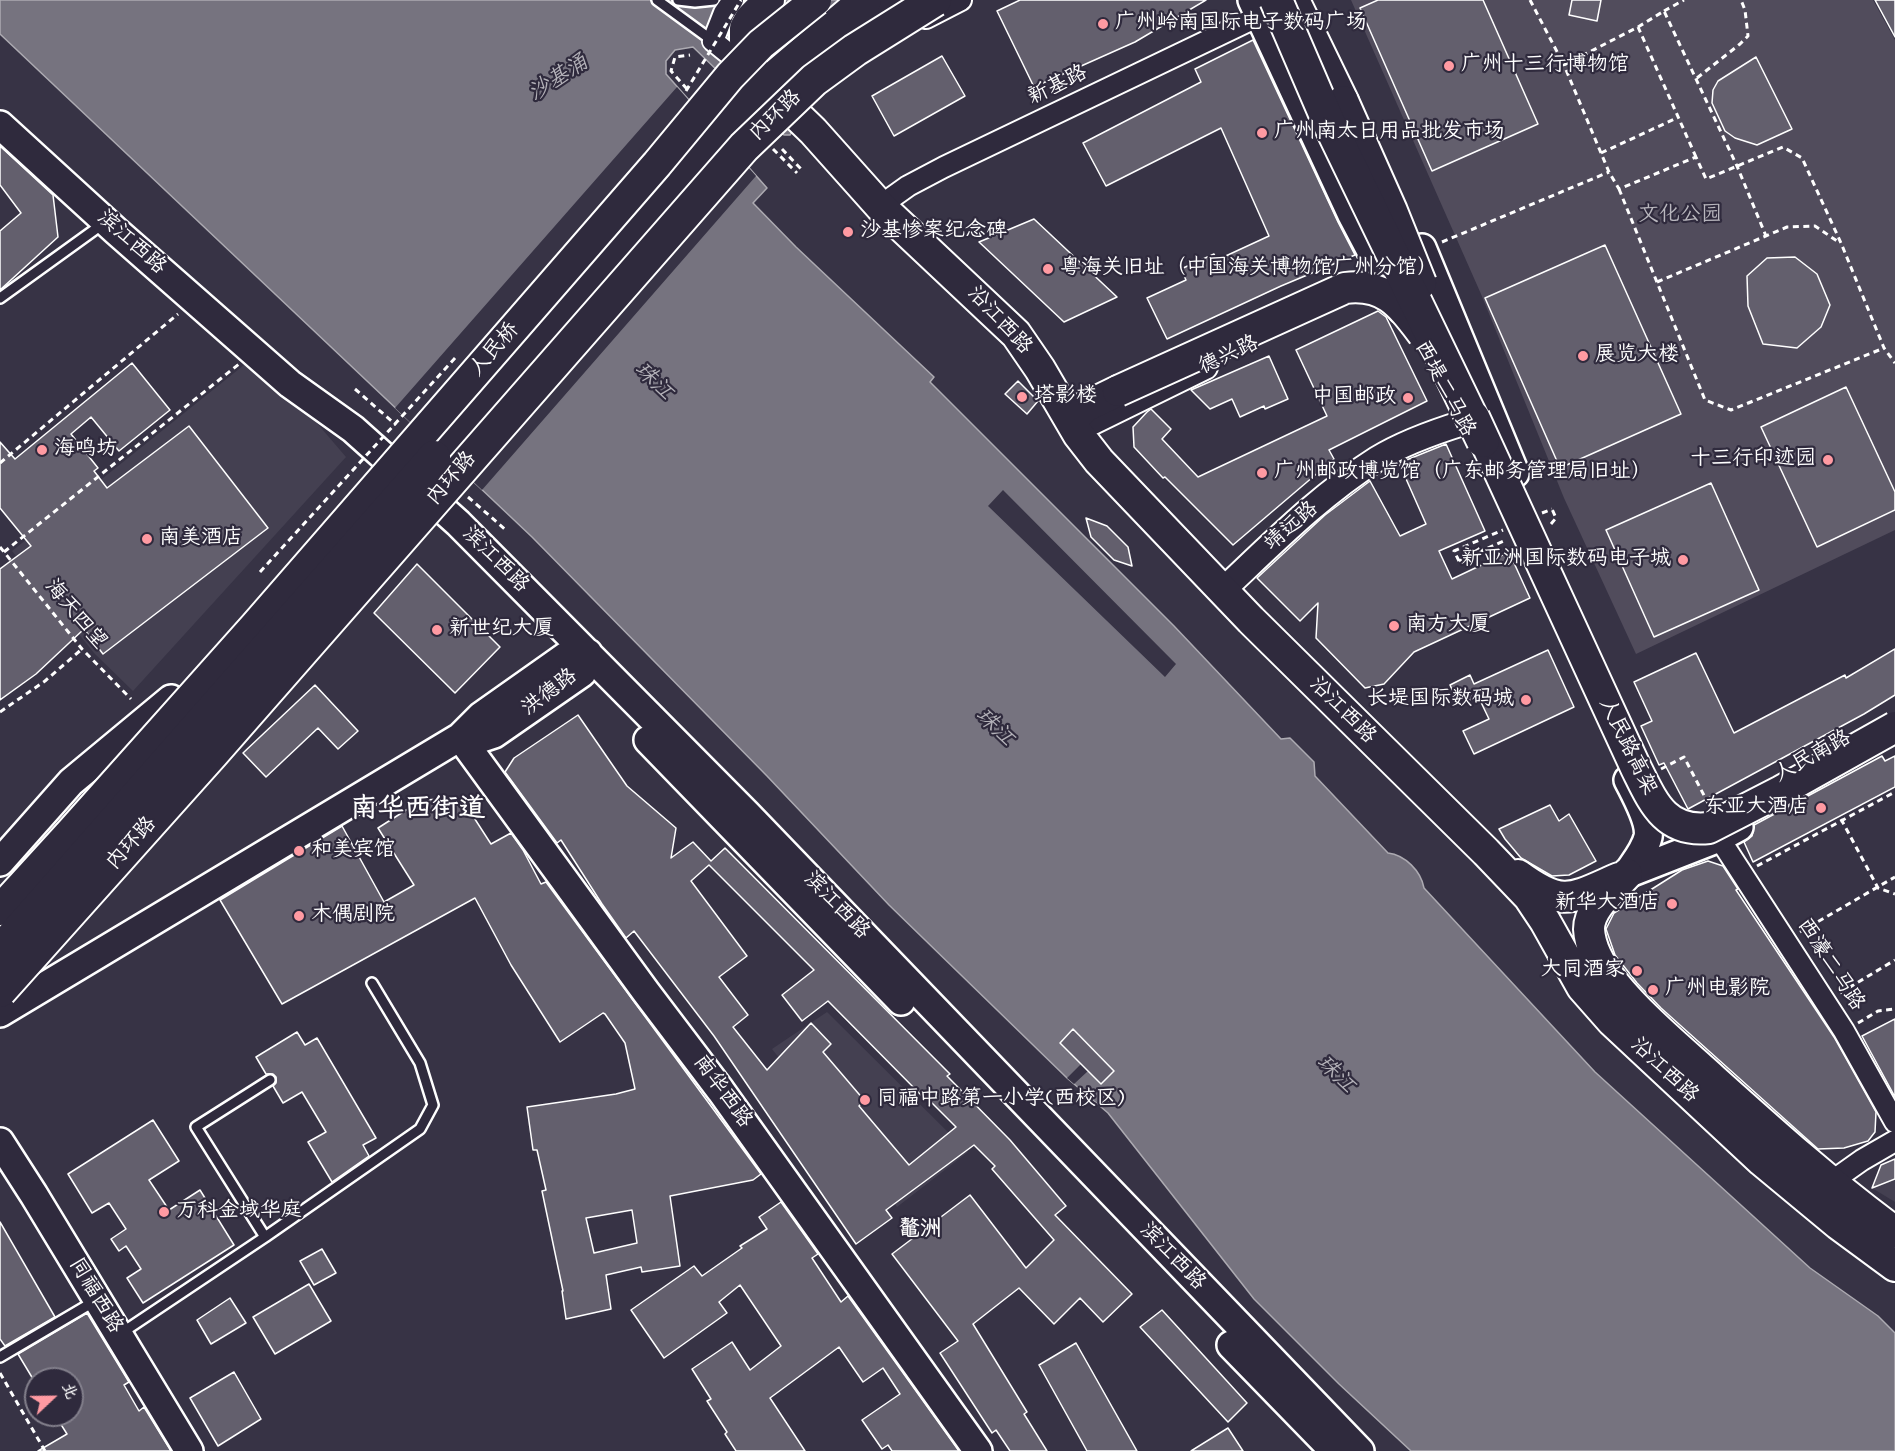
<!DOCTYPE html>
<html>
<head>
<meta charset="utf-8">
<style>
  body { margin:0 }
  #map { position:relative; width:1895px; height:1451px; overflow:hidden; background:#373345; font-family:Mynerve,"LXGW WenKai TC",sans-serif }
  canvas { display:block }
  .north { position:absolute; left:24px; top:1367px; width:60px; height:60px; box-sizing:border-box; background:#2f2a3d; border:2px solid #827f8b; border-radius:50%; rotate:68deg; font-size:16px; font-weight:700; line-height:24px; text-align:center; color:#fff }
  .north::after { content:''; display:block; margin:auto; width:21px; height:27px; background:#ff9aa2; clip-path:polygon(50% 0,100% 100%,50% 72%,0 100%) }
</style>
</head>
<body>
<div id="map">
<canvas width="1895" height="1451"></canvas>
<div class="north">北</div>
</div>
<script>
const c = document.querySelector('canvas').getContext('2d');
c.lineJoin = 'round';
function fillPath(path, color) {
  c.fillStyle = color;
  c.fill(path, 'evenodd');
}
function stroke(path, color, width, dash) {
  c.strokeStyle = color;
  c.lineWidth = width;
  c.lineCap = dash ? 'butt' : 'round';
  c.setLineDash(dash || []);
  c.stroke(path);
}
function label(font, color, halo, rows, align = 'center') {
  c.font = font + ' Mynerve,"LXGW WenKai TC",sans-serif';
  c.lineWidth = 4.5;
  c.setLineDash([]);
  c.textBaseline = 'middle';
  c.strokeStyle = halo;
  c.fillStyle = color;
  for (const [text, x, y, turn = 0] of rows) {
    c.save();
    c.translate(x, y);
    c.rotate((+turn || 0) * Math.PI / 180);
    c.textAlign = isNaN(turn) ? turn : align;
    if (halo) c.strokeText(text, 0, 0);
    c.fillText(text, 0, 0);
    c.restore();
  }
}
fillPath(new Path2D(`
  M254 357 286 387 346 457 133 691 94 653 12 551Z
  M827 1012 968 1152 897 1207 772 1049Z
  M1895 1179V1202L1872 1188Z`), '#444051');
fillPath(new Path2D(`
  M1351 0H1873L1895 40V530L1636 654 1564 498 1481 294Z`), '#514c5c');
const water = new Path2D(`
  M0 0H880L790 135H784L693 47 675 50 666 61V74L767 188 753 203 796 247 934 377 930 382 1174 626 1281 739 1290 738 1314 762 1315 776 1388 853C1405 855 1421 871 1424 888L1595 1072 1810 1268 1878 1316 1895 1333V1451H1411L1339 1384 1254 1299 1108 1113 1067 1078 889 905 767 776 532 537 0 34Z`);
fillPath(water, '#76737f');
stroke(water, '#adabb2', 1.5);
fillPath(new Path2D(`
  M677 87 756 176 482 490 395 408Z
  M1003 490 1176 664 1165 677 988 506Z
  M1073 1029 1114 1071 1101 1084 1088 1071 1074 1084 1067 1078 1081 1064 1060 1043Z`), '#373345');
const building = new Path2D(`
  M1020 0H1206L1135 42 1034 87 997 11Z
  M1378 0H1483L1538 124 1432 171 1360 8Z
  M1572 0H1601L1597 21 1569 15Z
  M1875 0H1895V37Z
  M1253 40 1338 222 1355 255 1281 286 1167 339 1147 298 1186 280 1181 269 1214 254 1217 260 1269 236 1221 128 1106 186 1083 143 1201 82 1195 69Z
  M942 56 965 96 894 136 872 96Z
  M1756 57 1792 129 1757 145 1735 138 1725 131 1712 103 1713 90 1718 81Z
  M0 146 53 195 58 237 0 290V231L21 213 0 185Z
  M1034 219 1117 297 1064 322 979 242Z
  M1605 245 1681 414 1560 468 1485 298Z
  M1795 257 1817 274 1830 305 1821 327 1797 348 1763 344 1748 306 1747 276 1767 258Z
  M1378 311 1386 317 1427 401 1329 450 1334 459 1233 545 1165 477 1163 478 1134 447 1133 427 1147 412 1151 409 1171 429 1162 439 1198 477 1327 416 1296 350Z
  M1269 356 1288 399 1265 409 1264 406 1240 417 1232 399 1210 409 1191 390Z
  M132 363 170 410 119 451 91 417 71 434 98 468 94 471 107 488 189 426 268 528 103 654 84 629 36 674 0 700V569L31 546 0 508V442L15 459Z
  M1018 381 1038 401 1027 414 1005 394Z
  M1846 387 1895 492V510L1817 547 1761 427Z
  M1446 444 1485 531 1439 551 1452 579 1509 552 1530 598 1414 652 1384 684 1365 688 1316 638 1318 603 1300 621 1257 578 1325 515 1370 481 1400 536 1426 524 1399 463Z
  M1711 483 1759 590 1654 637 1606 530Z
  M1086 518 1107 526 1128 547 1132 566 1114 560 1091 537Z
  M417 564 500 647 455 693 374 613Z
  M1895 649V695L1864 714 1688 809 1664 763 1659 765 1641 726 1652 721 1634 682 1696 653 1734 733 1845 675 1846 678Z
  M1548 650 1574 707 1474 754 1463 731 1489 719 1478 696 1459 705 1450 685 1470 675 1474 684Z
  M315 685 358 731 338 749 318 728 266 777 243 753Z
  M578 715 627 786 676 828 671 858 693 842 711 861 725 848 950 1074 947 1076 1010 1140 1066 1206 1055 1215 1132 1294 1103 1322 1080 1298 1054 1324 1019 1288 973 1324 1027 1412 1024 1414 1047 1451H1010L996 1430 992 1433 940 1353 958 1341 892 1254 970 1195 1026 1268 1054 1240 992 1169 995 1166 974 1145 886 1210 892 1218 856 1244 714 1036 634 931 626 938 602 904 561 840 557 843 505 772 514 758ZM709 865 814 970 782 995 802 1021 828 1001 925 1099 926 1097 956 1127 909 1165 859 1106 864 1100 823 1052 831 1044 811 1023 767 1070 733 1027 748 1015 719 977 747 956 691 881Z
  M1882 756 1885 761 1895 756V787L1753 862 1744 842 1752 836 1754 825Z
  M443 799 462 806 471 813 491 844 511 833 523 850 541 884 546 882 761 1174 753 1180 670 1196 680 1266 642 1272 641 1267 606 1275 611 1309 566 1319 562 1291H563L542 1191 546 1190 537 1150H533L527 1107 616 1094 635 1089 625 1043 605 1014 603 1013 560 1042 511 965 475 898 282 1004 220 900 342 826 384 902 414 885 378 828 422 800ZM632 1210 637 1243 594 1253 586 1218Z
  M1550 805 1559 821 1569 814 1596 861 1569 875 1552 876 1521 858 1505 839 1499 829Z
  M1708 861 1723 866 1738 889 1736 890 1834 1037 1876 1112 1875 1132 1868 1141 1844 1148 1818 1149 1661 1008 1637 983 1615 955 1606 929 1614 913 1682 870Z
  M1895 1019V1097L1862 1036Z
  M1073 1029 1114 1071 1101 1084 1060 1043Z
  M297 1032 305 1045 317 1038 376 1138 363 1145 369 1156 332 1182 308 1142 326 1132 302 1092 283 1103 273 1086 276 1083V1077L273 1074H266L256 1057Z
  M153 1120 179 1161 149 1180 169 1210 200 1190 234 1245 143 1303 127 1278 141 1269 126 1246 119 1251 111 1239 126 1229 109 1203 92 1213 68 1174Z
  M1895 1159V1179L1872 1188 1881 1165Z
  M781 1202 818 1254 812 1258 841 1302 848 1296 959 1451H892L888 1445 882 1449 862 1420 900 1394 883 1368 863 1382 839 1347 770 1398 805 1451H736L725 1434 727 1432 707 1401 711 1399 692 1369 732 1342 750 1370 781 1346 740 1285 719 1302 727 1313 664 1358 631 1310 694 1266 702 1276 742 1248 740 1246 767 1229 759 1217Z
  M0 1222 55 1317 5 1346 0 1339Z
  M322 1249 336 1273 314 1285 300 1261Z
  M309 1284 331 1321 275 1354 253 1317Z
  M230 1298 246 1323 211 1344 197 1320Z
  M1162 1310 1247 1403 1228 1422 1140 1327Z
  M87 1313 129 1382 124 1385 139 1411 144 1407 171 1451H38L67 1434 55 1415H72V1379H33L18 1354Z
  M1076 1343 1137 1451H1087L1039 1365Z
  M234 1372 261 1419 218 1446 190 1398Z
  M1228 1428 1243 1451H1191Z`);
fillPath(building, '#635f6d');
stroke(building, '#fff', 1.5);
const service = new Path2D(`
  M657 0 713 41
  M678 0 695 2 714 0
  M0 298 104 223
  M265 1237 420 1129 433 1105 420 1063 372 983
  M120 1334 265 1237 196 1127 270 1080
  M0 1357 95 1301`);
const minor = new Path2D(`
  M733 0 724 13 713 41 750 71
  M926 18 961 0
  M880 206 908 186 944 167 1259 16
  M1719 838 1844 1031 1895 1122
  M1831 1182 1862 1160 1895 1141`);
const tertiary = new Path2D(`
  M1071 422H1093L1205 367
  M1222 591C1271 545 1320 495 1377 459 1403 443 1434 432 1463 423`);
const secondary = new Path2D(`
  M1252 0 1352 215 1402 310
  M843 38 891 0
  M0 125 116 231 290 384 353 429 458 523 747 814 1360 1451
  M1422 248 1515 473
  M460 737 646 992 721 1091 978 1451
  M460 737 479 739 494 734 582 673 588 653
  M648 740 901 1001
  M0 862 71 782 171 699
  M1627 874C1634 863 1645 850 1648 837 1651 822 1635 794 1628 780
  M1627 874 1719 838 1739 827
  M0 1013 460 737 481 716 566 656 588 653
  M0 1142 34 1195 189 1451
  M1231 1345 1334 1451`);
const primary = new Path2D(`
  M769 0 750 19 745 28V41L755 75 813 131 880 206 1016 334 1040 369 1078 434 1099 461 1251 620 1486 852 1529 897 1545 921 1582 987 1612 1021 1762 1161 1838 1224 1895 1266
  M1294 0 1343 101
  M1071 422 1085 407 1118 391
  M1627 874C1614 889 1589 907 1589 929 1590 948 1601 967 1613 982 1642 1018 1680 1049 1714 1080 1773 1133 1831 1185 1895 1232
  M1518 875C1563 908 1571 899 1619 878`);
const trunk = new Path2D(`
  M434 457 740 111 777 75 865 0`);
stroke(service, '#fff', 14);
stroke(minor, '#fff', 24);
stroke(tertiary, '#fff', 28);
stroke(secondary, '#fff', 32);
stroke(primary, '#fff', 34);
stroke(trunk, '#fff', 36);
stroke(new Path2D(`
  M1530 0 1564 65
  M1664 11 1684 0
  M1638 27 1664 11 1737 166 1766 236
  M1697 78 1740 44 1748 36 1745 10 1741 0
  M687 89 671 71 675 57 690 55
  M773 149 797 173
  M782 149 801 169
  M1601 153 1679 117
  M1696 157 1638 27 1564 65 1609 172 1619 189 1696 157 1706 179 1783 147 1802 158 1841 243 1884 348 1895 363
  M1619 189 1705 400 1731 410 1884 348
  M1442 242 1609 172
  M1657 282 1787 227 1815 226 1840 243
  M355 389 396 425
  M0 463 178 314
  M468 497 507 531
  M1551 524 1556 518 1552 509
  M0 547 82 649 131 699
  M4 552 239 364
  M1459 561 1506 540
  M0 712 45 681 82 649
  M1661 769 1684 757 1708 803
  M1841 819 1878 888 1895 894
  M1757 866 1895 792
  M1800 932 1895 877
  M1840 993 1895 960
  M1858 1023 1878 1011 1895 1009
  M0 1373 45 1451`), '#fff', 3, [6, 4.5]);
stroke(service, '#2f2a3d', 9);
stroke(minor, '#2f2a3d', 20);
stroke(tertiary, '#2f2a3d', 24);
stroke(secondary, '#2f2a3d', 27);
stroke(primary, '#2f2a3d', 30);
stroke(trunk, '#2f2a3d', 32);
const primaryBridge = new Path2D(`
  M1343 101 1392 211 1421 283
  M1118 391 1345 288C1385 283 1400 304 1423 334
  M1474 417 1636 768C1653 802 1665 833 1709 828L1781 791 1895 727
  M0 910 72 831 255 626 657 164 730 76 761 44 816 0`);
const trunkBridge = new Path2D(`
  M1276 0 1329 123 1483 441
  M0 951 434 457
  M0 991 212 754 744 147 814 80 855 50 935 0`);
stroke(primaryBridge, '#fff', 34, []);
stroke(trunkBridge, '#fff', 36, []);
stroke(new Path2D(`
  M686 91 741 0
  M1542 513 1552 509
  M1459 561 1454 551 1503 530
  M260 572 456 357`), '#fff', 3, [6, 4.5]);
stroke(primaryBridge, '#2f2a3d', 30);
stroke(trunkBridge, '#2f2a3d', 32);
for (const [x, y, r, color] of [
  [1103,24,6,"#ff9aa2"],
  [1449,66,6,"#ff9aa2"],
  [1262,133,6,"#ff9aa2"],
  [848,232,6,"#ff9aa2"],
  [1048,269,6,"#ff9aa2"],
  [1583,356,6,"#ff9aa2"],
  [1022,397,6,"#ff9aa2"],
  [1408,398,6,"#ff9aa2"],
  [42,450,6,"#ff9aa2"],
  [1828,460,6,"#ff9aa2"],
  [1262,473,6,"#ff9aa2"],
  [147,539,6,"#ff9aa2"],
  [1683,560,6,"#ff9aa2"],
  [1394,626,6,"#ff9aa2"],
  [437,630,6,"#ff9aa2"],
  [1526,700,6,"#ff9aa2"],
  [1821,808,6,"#ff9aa2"],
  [299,851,6,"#ff9aa2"],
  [1672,904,6,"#ff9aa2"],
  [299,916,6,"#ff9aa2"],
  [1637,971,6,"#ff9aa2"],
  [1653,990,6,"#ff9aa2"],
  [865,1100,6,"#ff9aa2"],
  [164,1212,6,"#ff9aa2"]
]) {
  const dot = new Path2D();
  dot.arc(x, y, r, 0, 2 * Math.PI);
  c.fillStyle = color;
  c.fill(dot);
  stroke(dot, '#2f2a3d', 2);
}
label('21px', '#fff', '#2f2a3d', [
  ["广州岭南国际电子数码广场",1115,24],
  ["广州十三行博物馆",1461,66],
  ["广州南太日用品批发市场",1274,133],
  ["沙基惨案纪念碑",860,232],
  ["粤海关旧址（中国海关博物馆广州分馆）",1060,269],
  ["展览大楼",1595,356],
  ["塔影楼",1034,397],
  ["中国邮政",1396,398,"right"],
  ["海鸣坊",54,450],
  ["十三行印迹园",1816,460,"right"],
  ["广州邮政博览馆（广东邮务管理局旧址）",1274,473],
  ["南美酒店",159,539],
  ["新亚洲国际数码电子城",1671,560,"right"],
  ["南方大厦",1406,626],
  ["新世纪大厦",449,630],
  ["长堤国际数码城",1514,700,"right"],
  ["东亚大酒店",1809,808,"right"],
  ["和美宾馆",311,851],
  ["新华大酒店",1660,904,"right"],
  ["木偶剧院",311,916],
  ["大同酒家",1625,971,"right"],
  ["广州电影院",1665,990],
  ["同福中路第一小学(西校区)",877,1100],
  ["万科金域华庭",176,1212]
], 'left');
label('21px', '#fff', '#2f2a3d', [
  ["新基路",1058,86,-26],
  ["内环路",776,116,-44],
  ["滨江西路",131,243,42],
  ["沿江西路",999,321,47],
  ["人民桥",495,350,-49],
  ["德兴路",1229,356,-25],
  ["西堤二马路",1444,389,62],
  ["内环路",452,479,-49],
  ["靖远路",1292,527,-41],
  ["滨江西路",495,560,45],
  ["海天四望",75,615,50],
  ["洪德路",550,693,-37],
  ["沿江西路",1342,711,45],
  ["人民路高架",1627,747,64],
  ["人民南路",1813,757,-29],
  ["内环路",132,844,-48],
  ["滨江西路",836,906,46],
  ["西濠二马路",1830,965,57],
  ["沿江西路",1664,1071,43],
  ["南华西路",722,1092,54],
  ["滨江西路",1172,1257,46],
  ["同福西路",95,1296,59]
]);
label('21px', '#b9b7be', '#2f2a3d', [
  ["文化公园",1680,216]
]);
label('italic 22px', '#b4b2b9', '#2f2a3d', [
  ["沙基涌",559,79,-33],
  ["珠江",653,382,45],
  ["珠江",994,728,45],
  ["珠江",1335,1075,45]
]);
label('bold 22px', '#fff', '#2f2a3d', [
  ["鼇洲",920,1230]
]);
label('bold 27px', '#fff', '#2f2a3d', [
  ["南华西街道",418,810]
]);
</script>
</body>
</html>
